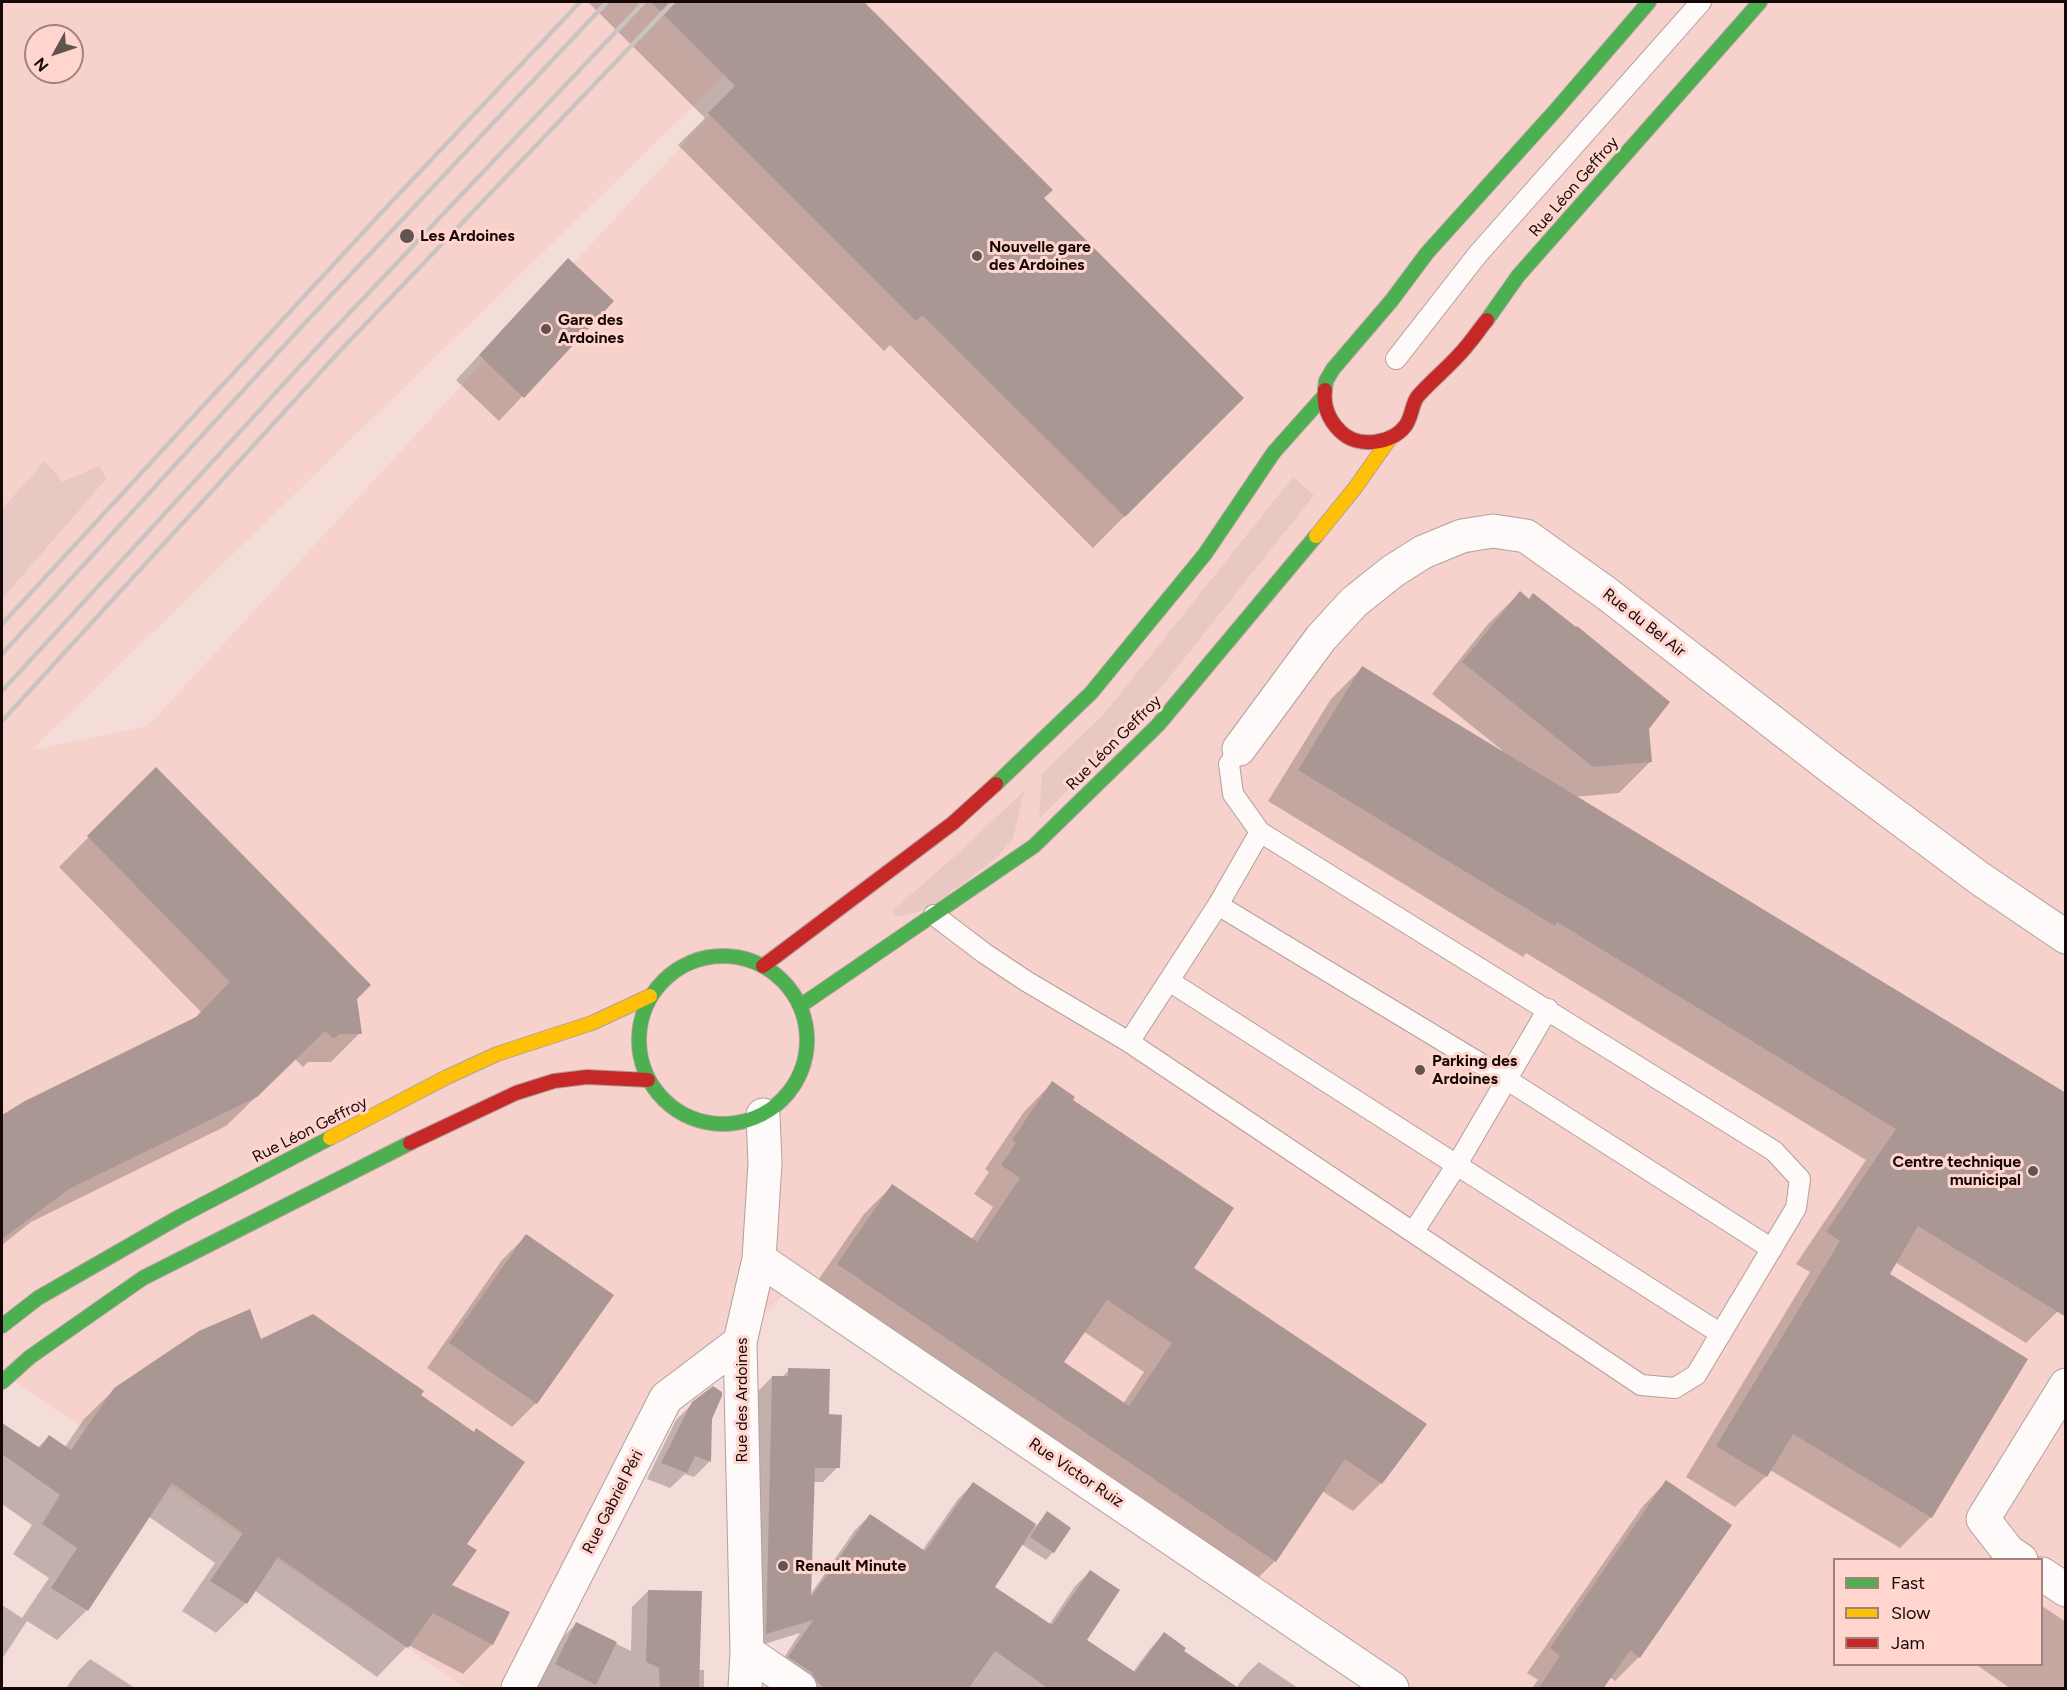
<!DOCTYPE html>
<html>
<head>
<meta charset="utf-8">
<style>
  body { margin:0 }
  #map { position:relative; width:2067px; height:1690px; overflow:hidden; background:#f4ddd9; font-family:Figtree,sans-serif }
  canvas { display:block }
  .frame { position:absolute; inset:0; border:3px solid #150807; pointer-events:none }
  .legend { position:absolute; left:1833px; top:1558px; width:210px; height:108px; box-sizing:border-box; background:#ffd5ce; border:2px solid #a1837e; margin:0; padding:8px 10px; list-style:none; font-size:18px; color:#150807 }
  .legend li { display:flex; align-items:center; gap:12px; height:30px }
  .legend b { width:30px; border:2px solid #a1837e }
  .north { position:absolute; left:24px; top:24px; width:60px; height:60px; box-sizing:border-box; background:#ffd5ce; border:2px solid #a1837e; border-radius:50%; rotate:230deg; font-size:16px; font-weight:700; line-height:24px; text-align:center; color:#150807 }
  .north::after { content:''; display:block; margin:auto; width:21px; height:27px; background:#635350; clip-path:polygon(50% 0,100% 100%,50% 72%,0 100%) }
</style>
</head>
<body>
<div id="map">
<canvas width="2067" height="1690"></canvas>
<div class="frame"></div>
<ul class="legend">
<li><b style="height:8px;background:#4caf50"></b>Fast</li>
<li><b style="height:8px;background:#ffc107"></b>Slow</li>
<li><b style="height:8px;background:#c62828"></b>Jam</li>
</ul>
<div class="north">N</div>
</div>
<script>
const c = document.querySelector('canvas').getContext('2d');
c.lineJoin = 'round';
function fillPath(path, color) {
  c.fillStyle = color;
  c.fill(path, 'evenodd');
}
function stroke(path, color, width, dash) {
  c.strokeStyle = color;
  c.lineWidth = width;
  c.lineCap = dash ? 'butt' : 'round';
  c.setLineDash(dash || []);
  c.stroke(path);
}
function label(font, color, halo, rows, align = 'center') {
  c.font = font + ' Figtree,sans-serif';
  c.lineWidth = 6;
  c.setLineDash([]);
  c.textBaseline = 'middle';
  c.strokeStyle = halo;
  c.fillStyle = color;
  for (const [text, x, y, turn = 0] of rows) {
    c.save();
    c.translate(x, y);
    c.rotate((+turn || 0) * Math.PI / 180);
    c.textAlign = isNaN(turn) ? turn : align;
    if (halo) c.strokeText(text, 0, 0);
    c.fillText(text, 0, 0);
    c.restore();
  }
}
fillPath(new Path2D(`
  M2 2H800L32 750 148 726 814 2H2065V1688H1392L795 1282 740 1342 666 1398 518 1688H466L2 1373ZM36 36H72V72H36ZM1834 1560H2042V1664H1834Z`), '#f7d1cb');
fillPath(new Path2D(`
  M45 461 62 482 99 466 106 479 2 599V509Z
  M1293 477 1314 495 1125 733 1039 819 1042 774 1105 713Z
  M1024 791 1013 839 996 858 928 909 897 917 892 911 953 858Z`), '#e7c8c2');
fillPath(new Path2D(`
  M588 2H811L816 7 821 2H862L1050 190 1042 198 1242 398 1093 548 890 345 884 351 678 145 705 118Z
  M545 284 612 301 499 421 456 380Z
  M1520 593 1647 729 1651 761 1619 793 1574 797 2066 1297 2057 1312 2026 1343 1895 1262 1888 1274 2026 1360 1931 1517 1900 1548 1770 1470 1766 1476 1735 1507 1686 1477 1810 1272 1796 1264 1866 1160 1526 953 1523 957 1268 801 1331 699 1362 668 1501 752 1502 750 1432 694 1488 624Z
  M156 769 355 999 360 1033 331 1062H308L303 1067 295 1059 226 1126 31 1222 2 1245V1115L196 1019 202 1013 59 867Z
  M1052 1083 1192 1268 1381 1483 1353 1511 1322 1491 1275 1561 1246 1590 809 1293 864 1214 892 1186 971 1240 993 1207 974 1194 989 1172 985 1169 1024 1112ZM1083 1331 1144 1372 1123 1404 1062 1362Z
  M526 1236 612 1295 536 1403 512 1427 427 1368 502 1260Z
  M261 1341 419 1396 465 1544 450 1585 492 1644 463 1674 408 1645 377 1677 254 1590 245 1604 216 1633 182 1611 215 1563 148 1516 87 1610 57 1640 27 1621 2 1659V1605L22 1618 49 1578 13 1554 32 1525 2 1504V1425L37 1448 49 1437 65 1447 84 1419 115 1389Z
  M789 1370 827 1416 838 1467 823 1482H813L810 1595 855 1530 870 1515 922 1551 958 1499 973 1484 1036 1526 1047 1513 1053 1552 1046 1560 1021 1544 993 1587 1049 1625 1075 1586 1090 1572 1085 1640 1133 1672 1150 1649 1164 1634 1182 1651 1236 1688 1244 1677 1259 1662 1298 1688H797L774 1673 800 1633 752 1648 757 1392 772 1377H782Z
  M693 1403 711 1418 709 1462 694 1477 685 1474 670 1488 647 1479 676 1420Z
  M1666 1482 1729 1526 1639 1657 1615 1681 1610 1677 1601 1688H1532L1538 1680 1527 1673 1643 1506Z
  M648 1591 698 1670H704V1688H536L560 1640 576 1624 631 1651 632 1607Z
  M2042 1606 2066 1622V1688H2010L1975 1664H2042Z
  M90 1659 135 1688H66L78 1671Z`), '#0003');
fillPath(new Path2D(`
  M651 2H864L1053 190 1044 198 1244 398 1125 517 922 315 916 321 708 113 735 86Z
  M568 258 614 301 524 398 479 355Z
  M1520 591 1529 599 1533 593 1576 627 1577 626 1670 702 1649 729 1652 762 1593 767 1462 662Z
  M1362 666 2066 1093V1317L1918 1226 1890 1274 2028 1359 1932 1518 1793 1434 1767 1477 1716 1446 1840 1241 1826 1232 1896 1129 1557 922 1555 926 1298 770Z
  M156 767 371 985 357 999 362 1034H339L334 1039 325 1031 257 1097 69 1189 2 1239V1115L25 1101 196 1017 230 982 87 836Z
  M1052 1081 1075 1097 1073 1100 1234 1208 1194 1268 1427 1424 1382 1484 1345 1459 1276 1562 837 1264 892 1184 977 1242 1020 1178 1001 1165 1016 1143 1012 1140ZM1107 1300 1172 1343 1129 1406 1064 1362Z
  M526 1234 614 1295 537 1404 449 1343Z
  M250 1309 261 1339 313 1314 424 1391 421 1395 474 1432 476 1428 525 1462 467 1544 477 1550 452 1585 510 1612 493 1645 433 1613 408 1648 278 1557 247 1604 210 1581 243 1533 172 1483 88 1611 51 1588 77 1548 42 1524 60 1495 2 1454V1423L40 1448 49 1435 71 1450 114 1388 199 1331Z
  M788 1368 830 1369 829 1414 842 1415 840 1468H815L811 1597 870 1514 925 1551 973 1482 1036 1524 995 1587 1052 1625 1090 1570 1120 1590 1087 1640 1135 1672 1164 1632 1186 1648 1184 1651 1240 1689H1049L995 1651 968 1689H826L818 1683 811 1672 788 1657 813 1620 766 1634 772 1376H788Z
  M713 1386 722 1392V1396L712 1419 711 1462 695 1456 687 1473 661 1463 692 1402Z
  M1666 1480 1732 1525 1640 1658 1630 1650 1603 1689H1538L1560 1656 1550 1648Z
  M1047 1511 1071 1528 1054 1553 1030 1537Z
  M648 1590 702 1591 699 1689H660L659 1668 646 1662Z
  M576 1622 617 1642 596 1685 555 1664Z`), '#aa9794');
const lane = new Path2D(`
  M1396 359 1478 254 1701 2
  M1218 905 1506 1079 1772 1249
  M934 915 984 953 1026 981 1129 1042 1641 1385 1675 1388 1696 1375 1796 1208 1800 1179 1774 1151 1260 832
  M1169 981 1721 1334
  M1129 1042 1218 905 1260 832 1233 794 1229 764 1239 749
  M1414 1231 1456 1166 1548 1009`);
const street = new Path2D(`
  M1239 749 1321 638 1354 602 1393 571 1423 552 1462 536 1493 531 1526 536 1606 593 1833 769 1979 878 2066 937
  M759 1259 1392 1688
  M2021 1560 2008 1551 1983 1519 2066 1385
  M2042 1574 2066 1590
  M747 1652 800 1688
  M518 1688 666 1398 740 1342
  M745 1688 747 1652 740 1342 759 1259 765 1163 763 1115`);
const fast = new Path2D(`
  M1487 320 1518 276 1760 2
  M1325 390 1326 381 1333 369 1392 300 1427 253 1555 111 1649 2
  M996 784 1091 693 1205 554 1274 452 1324 396
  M639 1040a84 84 0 1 1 168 0a84 84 0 1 1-168 0Z
  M800 1006 1034 846 1158 725 1316 536
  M2 1326 38 1298 179 1217 330 1138
  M2 1382 30 1357 143 1278 410 1143`);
const slow = new Path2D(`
  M1316 536 1355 488 1391 437
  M330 1138 447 1077 497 1054 592 1023 650 996`);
const jam = new Path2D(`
  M1325 390C1323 406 1329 420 1340 431 1357 449 1393 444 1406 425 1412 416 1412 403 1418 396 1435 377 1455 362 1470 342 1476 335 1481 327 1487 320
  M763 966 953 823 996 784
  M410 1143 516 1093 554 1081 587 1077 648 1080`);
stroke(lane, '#b1a09e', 22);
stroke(street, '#b1a09e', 35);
stroke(fast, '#b1a09e', 16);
stroke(slow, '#b1a09e', 16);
stroke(jam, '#b1a09e', 16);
stroke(lane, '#fdfaf9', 20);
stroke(street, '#fdfaf9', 33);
stroke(fast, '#4caf50', 14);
stroke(slow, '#ffc107', 14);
stroke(jam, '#c62828', 14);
stroke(new Path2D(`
  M2 624 382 212 580 2
  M2 654 305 323 607 2
  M2 691 323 341 644 2
  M2 721 337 354 673 2`), '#c9c3c2', 4.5);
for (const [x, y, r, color] of [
  [407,236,8,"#635350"],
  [977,256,6,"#635350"],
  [546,329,6,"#635350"],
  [1420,1070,6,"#635350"],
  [2033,1171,6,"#635350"],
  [783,1566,6,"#635350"]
]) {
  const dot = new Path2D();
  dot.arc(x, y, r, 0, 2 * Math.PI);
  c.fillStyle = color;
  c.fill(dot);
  stroke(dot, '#ffd5ce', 2);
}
label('16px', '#150807', '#ffd5ce', [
  ["Rue Léon Geffroy",1574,187,-49],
  ["Rue du Bel Air",1644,623,38],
  ["Rue Léon Geffroy",1114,743,-45],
  ["Rue Léon Geffroy",310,1130,-27],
  ["Rue des Ardoines",742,1400,-90],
  ["Rue Victor Ruiz",1076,1473,34],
  ["Rue Gabriel Péri",613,1502,-63]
]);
label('bold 16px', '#150807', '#ffd5ce', [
  ["Les Ardoines",420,236],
  ["Nouvelle gare",989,247],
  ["des Ardoines",989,265],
  ["Gare des",558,320],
  ["Ardoines",558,338],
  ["Parking des",1432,1061],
  ["Ardoines",1432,1079],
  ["Centre technique",2021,1162,"right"],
  ["municipal",2021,1180,"right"],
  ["Renault Minute",795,1566]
], 'left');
</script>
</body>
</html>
